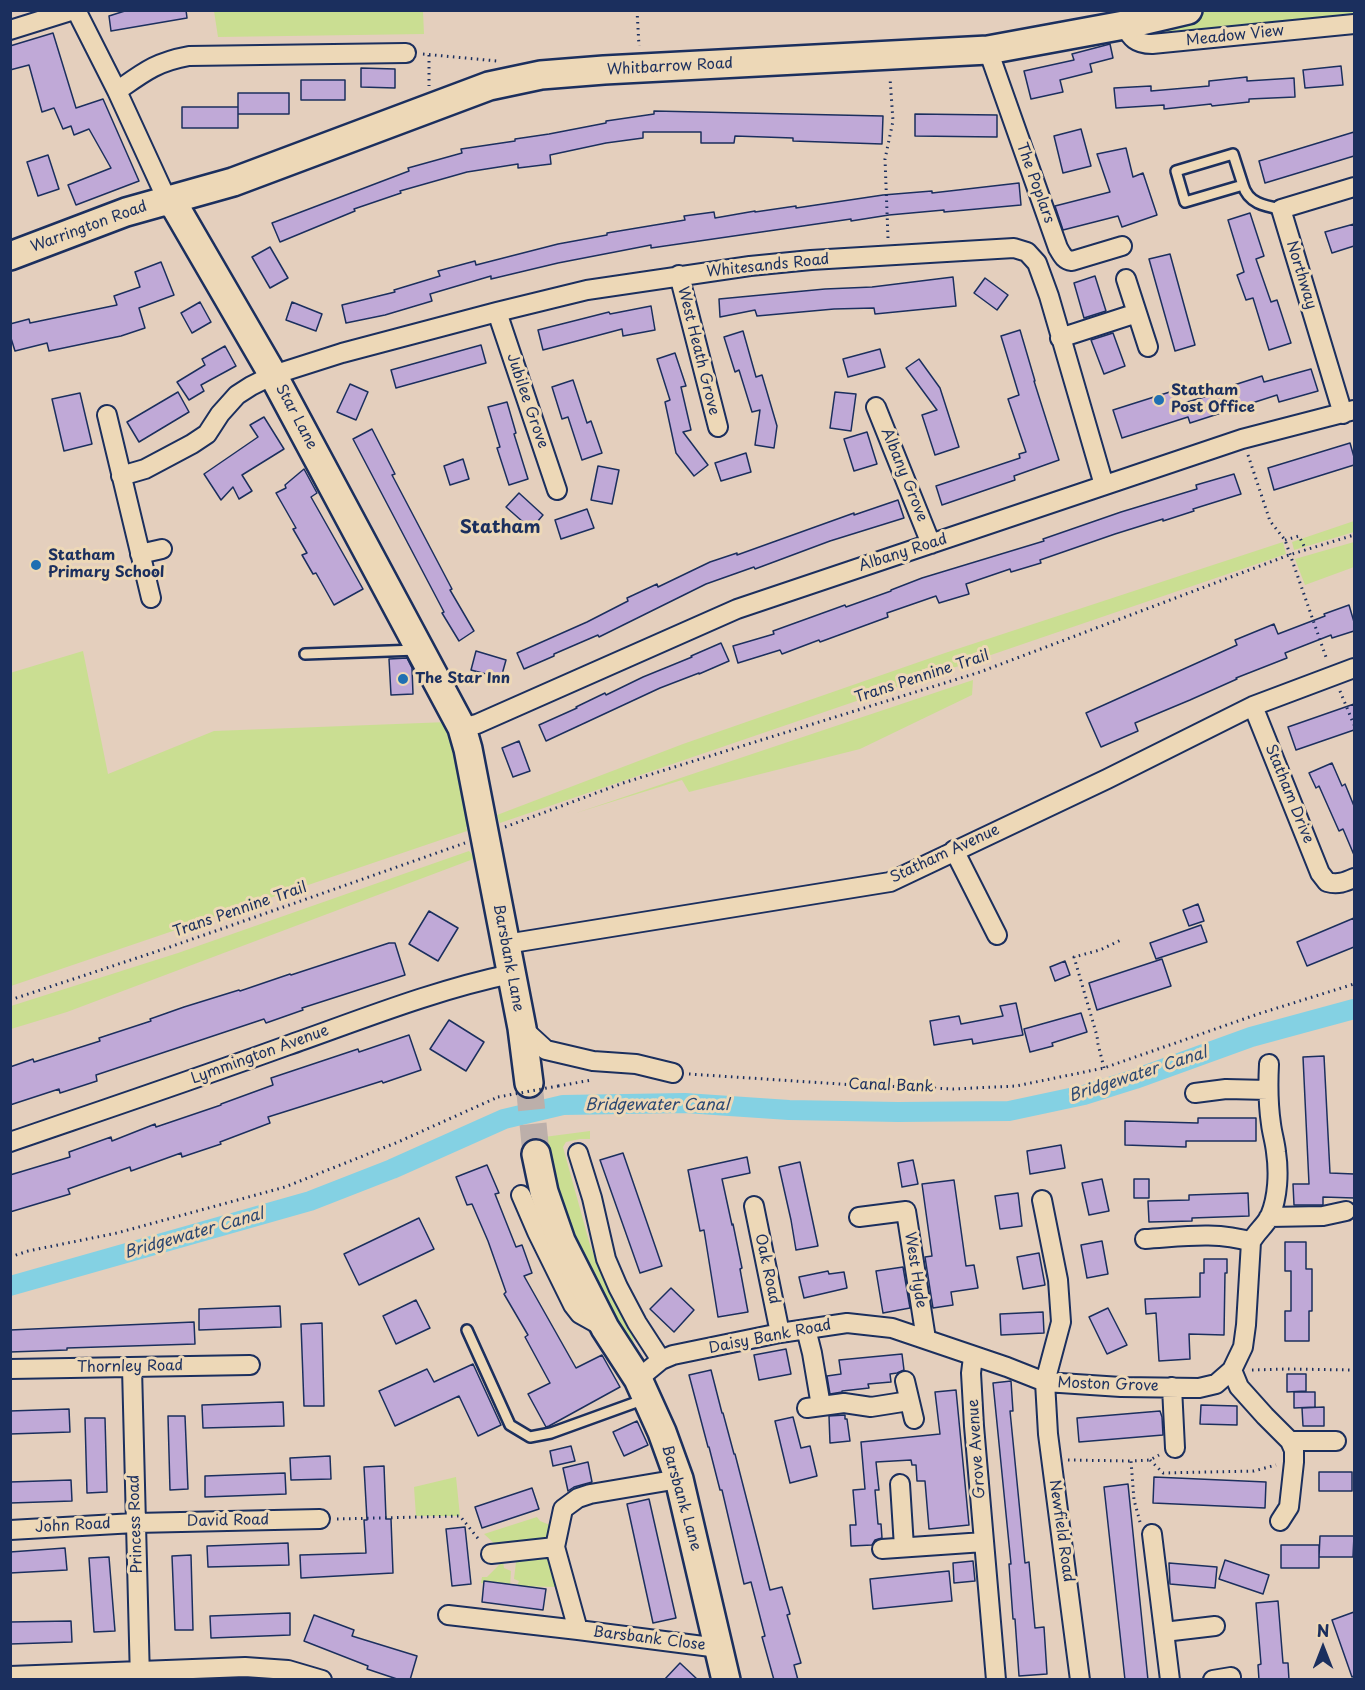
<!DOCTYPE html>
<html>
<head>
<meta charset="utf-8">
<style>
  body { margin:0 }
  #map { position:relative; width:1365px; height:1690px; overflow:hidden; background:#e4cfbd; font-family:"Playpen Sans",sans-serif }
  canvas { display:block }
  .frame { position:absolute; inset:0; border:12px solid #1b2f5e; pointer-events:none }
  .north { position:absolute; left:1293px; top:1618px; width:60px; height:60px; -webkit-text-stroke:4px #edd8b7; paint-order:stroke; rotate:0deg; font-size:16px; font-weight:700; line-height:24px; text-align:center; color:#1b2f5e }
  .north::after { content:''; display:block; margin:auto; width:21px; height:27px; background:#1b2f5e; clip-path:polygon(50% 0,100% 100%,50% 72%,0 100%) }
</style>
</head>
<body>
<div id="map">
<canvas width="1365" height="1690"></canvas>
<div class="frame"></div>
<div class="north">N</div>
</div>
<script>
const c = document.querySelector('canvas').getContext('2d');
c.lineJoin = 'round';
function fillPath(path, color) {
  c.fillStyle = color;
  c.fill(path, 'evenodd');
}
function stroke(path, color, width, dash) {
  c.strokeStyle = color;
  c.lineWidth = width;
  c.lineCap = dash ? 'butt' : 'round';
  c.setLineDash(dash || []);
  c.stroke(path);
}
function label(font, color, halo, rows, align = 'center') {
  c.font = font + ' "Playpen Sans",sans-serif';
  c.lineWidth = 6;
  c.setLineDash([]);
  c.textBaseline = 'middle';
  c.strokeStyle = halo;
  c.fillStyle = color;
  for (const [text, x, y, turn = 0] of rows) {
    c.save();
    c.translate(x, y);
    c.rotate((+turn || 0) * Math.PI / 180);
    c.textAlign = isNaN(turn) ? turn : align;
    if (halo) c.strokeText(text, 0, 0);
    c.fillText(text, 0, 0);
    c.restore();
  }
}
fillPath(new Path2D(`
  M214 11H423L424 34 218 37Z
  M1188 11H1354V24L1152 44 1130 36Z
  M1354 521V532L1294 550 1292 542Z
  M1283 542 1286 554 500 823 497 815 683 744 945 653Z
  M1354 542V567L1305 585 1295 559Z
  M83 651 108 774 214 731 448 722 475 824 466 827 467 831 11 986 10 673Z
  M973 680 972 695 860 749 689 792 682 780 576 813Z
  M469 851 476 858 67 1012 11 1029V1006L178 953Z
  M590 1131V1139H580L566 1142 563 1147 590 1245 609 1292 633 1337 634 1346 630 1348 605 1308 560 1207 544 1137Z
  M456 1477 460 1516H416L414 1487Z
  M537 1517 540 1521 550 1525 553 1530 549 1540 496 1545 484 1534Z
  M545 1557 553 1563 558 1587 517 1586 519 1581 514 1579 516 1562 518 1559Z
  M503 1561 504 1568 511 1571 510 1586 481 1583 482 1577H487Z`), '#cade92');
stroke(new Path2D(`
  M10 1286 310 1201 392 1169 504 1119 563 1105 685 1103 789 1110 898 1112 1009 1111 1084 1095 1135 1079 1251 1037 1354 1009`), '#84d1e3', 20);
const building = new Path2D(`
  M128 10H186L187 18 111 31 109 16Z
  M53 33 76 108 103 99 139 181 76 205 68 185 111 168 89 129 74 135 71 126 63 129 54 108 42 112 29 65 10 70V46Z
  M1110 44 1113 58 1090 64 1092 72 1060 80 1063 92 1031 99 1024 71 1074 60 1072 54Z
  M1341 66 1343 85 1305 88 1303 70Z
  M361 68 395 69V88L361 87Z
  M1247 77V81L1294 78 1295 97 1249 99V102L1212 106 1211 104 1164 109V105L1116 108 1114 88 1151 86V91L1209 86V81Z
  M301 80H345V100H301Z
  M238 93H289V114H238Z
  M182 107H238V128H182Z
  M654 111 883 116 882 144 793 141V138L735 136 734 143H701V132H643V138L606 143 550 155 551 164 518 168V164L467 172 400 191 401 193 354 209 355 211 280 242 272 223 409 171 408 168 462 153 461 149 515 141V139L549 134 606 123V121L654 114Z
  M915 114 997 115V137L915 136Z
  M1081 129 1091 166 1063 173 1054 136Z
  M1354 132V156L1265 183 1259 161Z
  M1126 148 1133 177 1143 173 1157 215 1122 227 1118 216 1063 230 1055 206 1110 192 1097 154Z
  M48 155 59 189 38 196 27 162Z
  M1019 183 1021 205 944 212V210L889 215 851 221V219L651 248V245L558 263 491 279V276L430 294 432 301 385 315 346 323 342 305 395 292 394 290 440 276 438 271 475 261 476 265 558 244 607 235V233L685 220 684 216 714 212 715 218 755 211V212L796 206V208L883 195 932 191V193Z
  M1250 213 1264 256 1256 259 1271 302 1277 300 1291 343 1269 350 1253 298 1246 300 1237 275 1244 272 1228 220Z
  M1354 224V246L1332 253 1325 232Z
  M270 247 288 278 270 288 252 257Z
  M1170 254 1195 345 1175 351 1149 259Z
  M161 262 174 295 139 308 145 328 121 336 49 351 47 343 15 351 10 335V324L29 319 30 323 117 305 114 296 140 287 135 272Z
  M1095 276 1106 311 1084 318 1074 283Z
  M953 277 956 306 875 314 874 308 834 309 757 316 755 310 720 317 719 299 825 289 872 287Z
  M985 278 1008 295 997 310 974 293Z
  M200 302 211 322 192 333 181 313Z
  M292 302 322 314 316 331 286 320Z
  M651 306 655 330 623 336 622 329 543 350 538 330 609 312 610 314Z
  M1020 330 1035 381H1034L1059 460 1014 476 1015 480 942 505 936 486 1020 458 1019 454 1026 452 1008 399 1019 395 1001 336Z
  M743 331 756 377 762 375 777 426 774 448 755 445 760 410 752 412 739 370 735 372 724 337Z
  M1113 333 1125 366 1104 374 1091 340Z
  M481 345 486 363 396 388 391 370Z
  M225 346 236 366 201 385 204 391 189 400 177 382 205 365 202 359Z
  M880 349 885 367 848 377 843 359Z
  M675 353 686 386 681 387 691 430 683 432 708 465 694 476 676 453 665 402 670 400 657 359Z
  M919 359 940 388 959 447 935 455 922 415 937 410 906 368Z
  M1311 369 1318 391 1279 402 1277 395 1190 423 1188 417 1122 438 1113 410 1173 391 1177 405 1235 388 1234 385 1262 376 1264 382Z
  M573 380 587 423 591 421 602 453 582 460 568 417 562 419 552 387Z
  M350 384 368 392 356 420 337 412Z
  M178 392 189 412 139 442 127 422Z
  M835 392 856 394 851 431 830 428Z
  M80 393 92 444 64 451 52 399Z
  M507 402 516 433 514 434 528 479 509 485 497 448 500 447 488 407Z
  M264 417 284 449 242 475 252 491 239 499 233 487 221 500 204 474 258 437 250 425Z
  M372 429 395 474 392 475 452 589 450 590 474 631 459 641 442 613 444 612 353 439Z
  M867 432 877 464 854 471 844 439Z
  M1350 443 1354 457V465L1274 490 1268 468Z
  M746 453 751 472 721 481 715 463Z
  M463 459 469 479 450 485 444 466Z
  M598 466 619 470 612 504 591 500Z
  M304 469 317 493 311 497 363 589 334 605 316 573 313 574 302 555 307 553 293 529 296 528 276 493 286 488 285 485Z
  M1234 474 1241 494 1193 509 1194 511 1163 521V519L1115 534 1040 560 1041 563 1011 572 1010 569 966 584 969 594 939 603 936 596 887 613 888 617 820 642 819 640 782 654 780 650 738 663 733 646 774 634 773 631 845 605 846 607 891 591V590L922 578 1044 541 1043 539 1121 512 1197 489 1196 485Z
  M519 493 543 515 531 529 506 507Z
  M898 500 904 518 830 541 755 569 754 567 706 584 599 637 598 635 554 654V656L524 669 517 653 587 622 628 601 627 598 657 584 658 587 710 562 737 553V555L854 513V515Z
  M587 509 594 528 561 539 555 520Z
  M1349 605 1354 622V631L1332 638 1331 635 1285 653 1287 658 1236 678 1237 679 1190 700 1135 723 1138 731 1101 747 1086 713 1237 645 1235 640 1274 624 1278 634 1325 616 1324 614Z
  M721 643 729 661 699 674V673L660 688 546 741 539 725 577 708 576 707 605 693 606 695 643 677 692 657 691 656Z
  M476 651 506 660 501 678 471 670Z
  M407 658 412 668 413 694 391 695 389 659Z
  M1354 704V730L1296 750 1288 727Z
  M519 741 530 771 513 777 502 748Z
  M1332 763 1342 786 1345 784 1354 806V855L1343 829 1339 831 1319 786 1316 788 1309 773Z
  M1198 904 1204 921 1189 926 1183 910Z
  M429 911 458 928 438 961 409 944Z
  M1354 918V947L1307 966 1297 942Z
  M1201 925 1207 942 1156 959 1150 943Z
  M389 943H395L405 975 302 1008 303 1010 266 1023 264 1019 96 1075 97 1081 60 1093 59 1089 10 1105V1067L33 1059 34 1062 100 1041 99 1038 151 1021 150 1019 184 1007 239 990 240 991 290 974 291 975Z
  M1162 959 1171 986 1097 1010 1089 983Z
  M1065 961 1070 975 1055 981 1050 967Z
  M1016 1003 1023 1035 973 1044 972 1039 934 1045 930 1021 959 1016 961 1024 1003 1016 1000 1006Z
  M1081 1013 1087 1032 1052 1043 1053 1046 1030 1052 1024 1029Z
  M449 1020 484 1042 466 1071 430 1049Z
  M409 1035 421 1070 383 1083 382 1081 268 1117 270 1123 220 1142 221 1144 182 1157 181 1153 131 1171 130 1167 68 1189 70 1194 10 1212V1175L70 1157 69 1152 111 1137 112 1141 155 1124 156 1127 221 1105V1104L273 1085 271 1078 358 1049 359 1052Z
  M1324 1056 1330 1173 1354 1174V1198L1323 1197V1205H1294L1293 1184H1309L1303 1057Z
  M1198 1118H1256V1141H1186V1147L1125 1145V1121L1198 1123Z
  M1061 1145 1065 1168 1030 1174 1027 1151Z
  M623 1153 662 1266 640 1273 600 1160Z
  M747 1157 750 1173 722 1179 732 1225 733 1224 742 1268 740 1269 748 1312 718 1317 704 1230 700 1231 688 1170Z
  M913 1160 918 1184 902 1187 898 1163Z
  M800 1162 818 1246 796 1250 791 1220 779 1167Z
  M487 1165 499 1193 495 1194 516 1247 522 1245 532 1273 524 1276 576 1368 602 1355 620 1387 549 1426 546 1427 528 1394 550 1383 525 1337 528 1335 504 1294 506 1292 488 1241 472 1204 467 1205 456 1177Z
  M1102 1179 1109 1211 1089 1215 1082 1183Z
  M1134 1179H1149V1198H1134Z
  M954 1180 966 1266 974 1265 978 1288 951 1292 953 1305 933 1308 925 1257 932 1256 922 1184Z
  M1018 1193 1022 1226 1000 1229 995 1196Z
  M1248 1193 1249 1216 1192 1218V1221L1149 1222 1148 1201 1189 1200V1195Z
  M419 1218 434 1249 359 1285 344 1254Z
  M1102 1241 1108 1274 1087 1278 1081 1245Z
  M1285 1242H1306V1269H1312V1311H1309V1341H1285V1311H1291V1271H1285Z
  M1039 1253 1045 1285 1023 1289 1017 1257Z
  M1204 1259H1227V1273H1225L1224 1335 1189 1334 1190 1359 1159 1361 1156 1313 1146 1314 1145 1299 1200 1297V1273H1204Z
  M903 1267 910 1308 883 1313 876 1271Z
  M828 1271 829 1274 844 1272 847 1288 804 1298 799 1277Z
  M671 1288 694 1310 674 1332 650 1309Z
  M416 1300 430 1328 396 1344 383 1316Z
  M280 1306 281 1327 199 1330V1309Z
  M1108 1308 1127 1345 1107 1354 1089 1317Z
  M1043 1312 1044 1333 1001 1335 1000 1314Z
  M194 1322 195 1344 67 1348V1350L10 1352V1330Z
  M322 1323 324 1406H304L301 1324Z
  M786 1349 791 1374 759 1380 754 1355Z
  M902 1354 904 1370 897 1373 890 1374 891 1382 868 1384 869 1388 842 1391V1392L830 1394 827 1376 841 1374 839 1360Z
  M473 1364 501 1425 478 1436 459 1396 395 1426 379 1391 427 1369 434 1382Z
  M711 1370 722 1413H723L734 1454H735L770 1590 782 1587 790 1614 787 1615 801 1663 794 1665 798 1680H774L762 1637 765 1636 751 1582 744 1584 722 1490H720L709 1447H708L689 1375Z
  M1287 1374H1306V1391L1287 1392Z
  M1011 1381 1013 1411H1010L1025 1563 1029 1562 1035 1628 1044 1627 1047 1674 1019 1676 1015 1619H1013L1009 1564H1011L993 1383Z
  M956 1390 969 1525 929 1529 925 1481H917L916 1465H912L911 1460 876 1462 879 1490H875L878 1524H881L882 1538 875 1540 872 1545 851 1546 850 1525H856L853 1490 865 1489 861 1442 940 1434 935 1392Z
  M1294 1392H1315V1407L1294 1408Z
  M283 1402 284 1426 203 1428 202 1405Z
  M1201 1405 1237 1406V1425L1200 1424Z
  M1324 1407V1426H1303L1302 1408Z
  M69 1409 70 1432 10 1434V1411Z
  M1160 1411 1162 1417 1163 1435 1079 1442 1077 1418Z
  M845 1415V1419H847L850 1441 830 1443 829 1416Z
  M168 1416H185L188 1489 170 1490Z
  M793 1417 801 1448 810 1446 817 1476 790 1483 775 1421Z
  M85 1418H105L107 1492 87 1493Z
  M637 1421 648 1445 624 1456 613 1432Z
  M571 1446 575 1461 553 1466 550 1451Z
  M330 1456 331 1479 291 1480 290 1458Z
  M588 1462 592 1482 574 1487 568 1491 563 1468Z
  M384 1466 386 1519H391L393 1573 301 1578 300 1555 366 1553 364 1520H367L364 1467Z
  M1319 1472H1352V1491H1319Z
  M285 1473 286 1494 205 1497V1476Z
  M1154 1477 1266 1482 1265 1508 1153 1503Z
  M71 1480 72 1501 10 1503V1482Z
  M1128 1484 1129 1494 1148 1680H1125L1104 1487Z
  M532 1488 539 1509 482 1528 475 1507Z
  M649 1499 676 1618 653 1623 627 1504Z
  M465 1527 471 1584 452 1586 446 1529Z
  M1320 1536H1354L1353 1557H1319Z
  M288 1543 289 1565 208 1567 207 1546Z
  M1281 1545H1319V1568H1281Z
  M65 1548 67 1570 10 1573V1552Z
  M191 1555 193 1630H175L172 1556Z
  M109 1557 115 1631 94 1632 89 1558Z
  M1225 1560 1269 1575 1263 1594 1219 1579Z
  M973 1561 975 1581 954 1583 953 1563Z
  M1169 1563 1217 1567 1215 1588 1170 1584Z
  M949 1571 952 1601 873 1609 870 1579Z
  M484 1581 546 1589 543 1610 482 1602Z
  M1278 1601 1283 1663H1288L1289 1680H1259L1258 1665 1261 1664 1256 1603Z
  M1354 1612V1676L1352 1677 1332 1620Z
  M290 1613V1635L211 1638 210 1616Z
  M314 1615 354 1630 352 1636 417 1656 410 1680H400L367 1669 368 1666 304 1641Z
  M71 1621 72 1642 10 1644V1622Z
  M680 1663 698 1680H664Z`);
fillPath(building, '#c0a9d7');
stroke(building, '#1b2f5e', 1.5);
stroke(new Path2D(`
  M529 1083 536 1154`), '#bcafaa', 27, [27, 14]);
const lane = new Path2D(`
  M1243 185 1185 202 1176 171 1233 154 1243 185C1248 203 1264 206 1281 209
  M305 654 417 650
  M467 1330 510 1425 530 1437 551 1433 645 1399`);
const street = new Path2D(`
  M76 10 117 91 163 191 168 200
  M1124 25C1131 38 1136 44 1152 44L1354 24
  M10 30 74 10
  M988 50 1058 248C1062 255 1064 260 1072 261L1122 246
  M117 91C144 72 156 62 189 56L406 53
  M679 275 718 427
  M1126 279 1148 347
  M497 312 557 490
  M1060 338 1137 313
  M876 407 931 544
  M1343 414 1281 209 1354 187
  M107 415 151 598
  M121 476 145 469 192 444 207 434 220 414 237 395 251 386 273 375 342 353 497 312 587 290 750 266 811 260 1014 248 1027 252 1037 263 1049 296 1104 485
  M140 554 162 549
  M1253 706 1320 873 1327 882C1338 885 1345 882 1354 878
  M462 728 477 724 737 609 1242 439 1354 410
  M954 850 997 935
  M506 944 890 882 1107 779 1253 706 1354 668
  M522 1028 546 1050 593 1061 636 1064 673 1073
  M1195 1093 1226 1089 1268 1090
  M10 1142C103 1110 195 1079 286 1046 360 1020 434 990 511 974
  M578 1153 592 1198 606 1259 618 1287 637 1323 661 1360
  M521 1195 537 1232 573 1305 580 1314 605 1328
  M1042 1200 1058 1280 1061 1322 1045 1382 1048 1434 1080 1680
  M754 1206 780 1333
  M859 1217 906 1211 926 1339
  M1269 1217 1323 1216 1346 1211
  M1145 1239C1180 1237 1217 1231 1251 1242
  M806 1329 812 1353 821 1406
  M973 1357 971 1373 974 1426 996 1680
  M132 1368 140 1680
  M10 1369 250 1365
  M1232 1370 1239 1387 1265 1416 1290 1441 1294 1450V1462L1289 1507 1280 1521
  M638 1379 661 1360 673 1355 780 1333 847 1323 892 1328 1007 1367 1045 1382 1121 1387 1199 1388 1216 1384 1232 1370 1243 1347 1246 1325 1251 1242C1256 1232 1265 1226 1270 1216 1278 1197 1279 1172 1276 1152 1275 1142 1272 1133 1271 1124 1268 1104 1268 1084 1269 1064
  M905 1381 914 1419
  M1172 1387 1175 1448
  M807 1408 844 1403 871 1407 909 1401
  M1290 1441H1336
  M900 1484 904 1547
  M10 1530 135 1523 320 1519
  M1152 1534 1170 1680
  M882 1549 984 1542
  M491 1554 555 1547
  M448 1615 578 1630 719 1648
  M578 1630 555 1547 563 1509 578 1498 590 1494 679 1479
  M1164 1632 1215 1626
  M10 1676 245 1667 288 1670 322 1680
  M1213 1680 1231 1677`);
const secondary = new Path2D(`
  M168 200 176 208 273 375 462 728 468 749 522 1028 529 1083
  M10 256 126 212 233 182 489 86 541 75 604 70 988 50 1124 25 1188 10
  M536 1154 544 1192 561 1241 605 1328 638 1379 662 1432 679 1479 726 1680`);
stroke(lane, '#1b2f5e', 14);
stroke(street, '#1b2f5e', 22);
stroke(secondary, '#1b2f5e', 32);
stroke(new Path2D(`
  M637 10 639 46
  M423 54 497 61
  M429 55V86
  M888 238 885 159 893 121 890 78
  M1248 455 1270 521 1285 540 1327 660
  M1285 540 1299 536 1306 550
  M1340 691 1354 725
  M505 827 623 783 980 672 1289 555 1354 535
  M10 1000 170 947 465 843
  M1104 1068 1098 1044 1097 1036 1074 957 1100 950 1121 940
  M689 1074 855 1085 953 1089 1016 1086 1104 1068 1258 1014 1354 984
  M558 1086 592 1080
  M10 1257 28 1251 117 1233 285 1187 398 1142 498 1097
  M1252 1370 1287 1369 1354 1370
  M1068 1460 1130 1461
  M1150 1460 1163 1473 1254 1471 1276 1465
  M337 1519 460 1516 480 1541
  M1140 1522 1134 1500 1131 1461 1150 1460 1159 1455`), '#1b2f5e', 3, [1.5, 4.5]);
stroke(lane, '#edd8b7', 9);
stroke(street, '#edd8b7', 18);
stroke(secondary, '#edd8b7', 27);
stroke(new Path2D(`
  M498 1097 558 1086`), '#1b2f5e', 3, [1.5, 4.5]);
for (const [x, y, r, color] of [
  [1159,400,6,"#1f6fb2"],
  [36,565,6,"#1f6fb2"],
  [403,679,6,"#1f6fb2"]
]) {
  const dot = new Path2D();
  dot.arc(x, y, r, 0, 2 * Math.PI);
  c.fillStyle = color;
  c.fill(dot);
  stroke(dot, '#edd8b7', 2);
}
label('15px', '#1b2f5e', '#edd8b7', [
  ["Meadow View",1235,36,-6],
  ["Whitbarrow Road",670,67,-3],
  ["The Poplars",1035,183,70],
  ["Warrington Road",89,227,-20],
  ["Whitesands Road",768,266,-6],
  ["Northway",1301,275,73],
  ["West Heath Grove",698,351,76],
  ["Jubilee Grove",527,401,71],
  ["Star Lane",296,417,62],
  ["Albany Grove",904,475,68],
  ["Albany Road",903,553,-18],
  ["Trans Pennine Trail",922,677,-18],
  ["Statham Drive",1289,794,68],
  ["Statham Avenue",945,854,-25],
  ["Trans Pennine Trail",240,910,-19],
  ["Barsbank Lane",508,958,79],
  ["Lymmington Avenue",260,1055,-20],
  ["Canal Bank",891,1086,2],
  ["Oak Road",767,1269,78],
  ["West Hyde",915,1270,81],
  ["Daisy Bank Road",770,1337,-11],
  ["Thornley Road",130,1367,-1],
  ["Moston Grove",1108,1385,2],
  ["Grove Avenue",977,1449,-94],
  ["Barsbank Lane",681,1498,74],
  ["David Road",228,1521,-1],
  ["Princess Road",136,1524,-92],
  ["John Road",73,1526,-3],
  ["Newfield Road",1061,1531,82],
  ["Barsbank Close",649,1639,7]
]);
label('bold 15px', '#1b2f5e', '#edd8b7', [
  ["Statham",1171,391],
  ["Post Office",1171,408],
  ["Statham",48,556],
  ["Primary School",48,573],
  ["The Star Inn",415,679]
], 'left');
label('italic 16px', '#2b4772', '#edd8b7', [
  ["Bridgewater Canal",1138,1075,-18],
  ["Bridgewater Canal",657,1106],
  ["Bridgewater Canal",194,1234,-16]
]);
label('bold 18px', '#1b2f5e', '#edd8b7', [
  ["Statham",500,528]
]);
</script>
</body>
</html>
